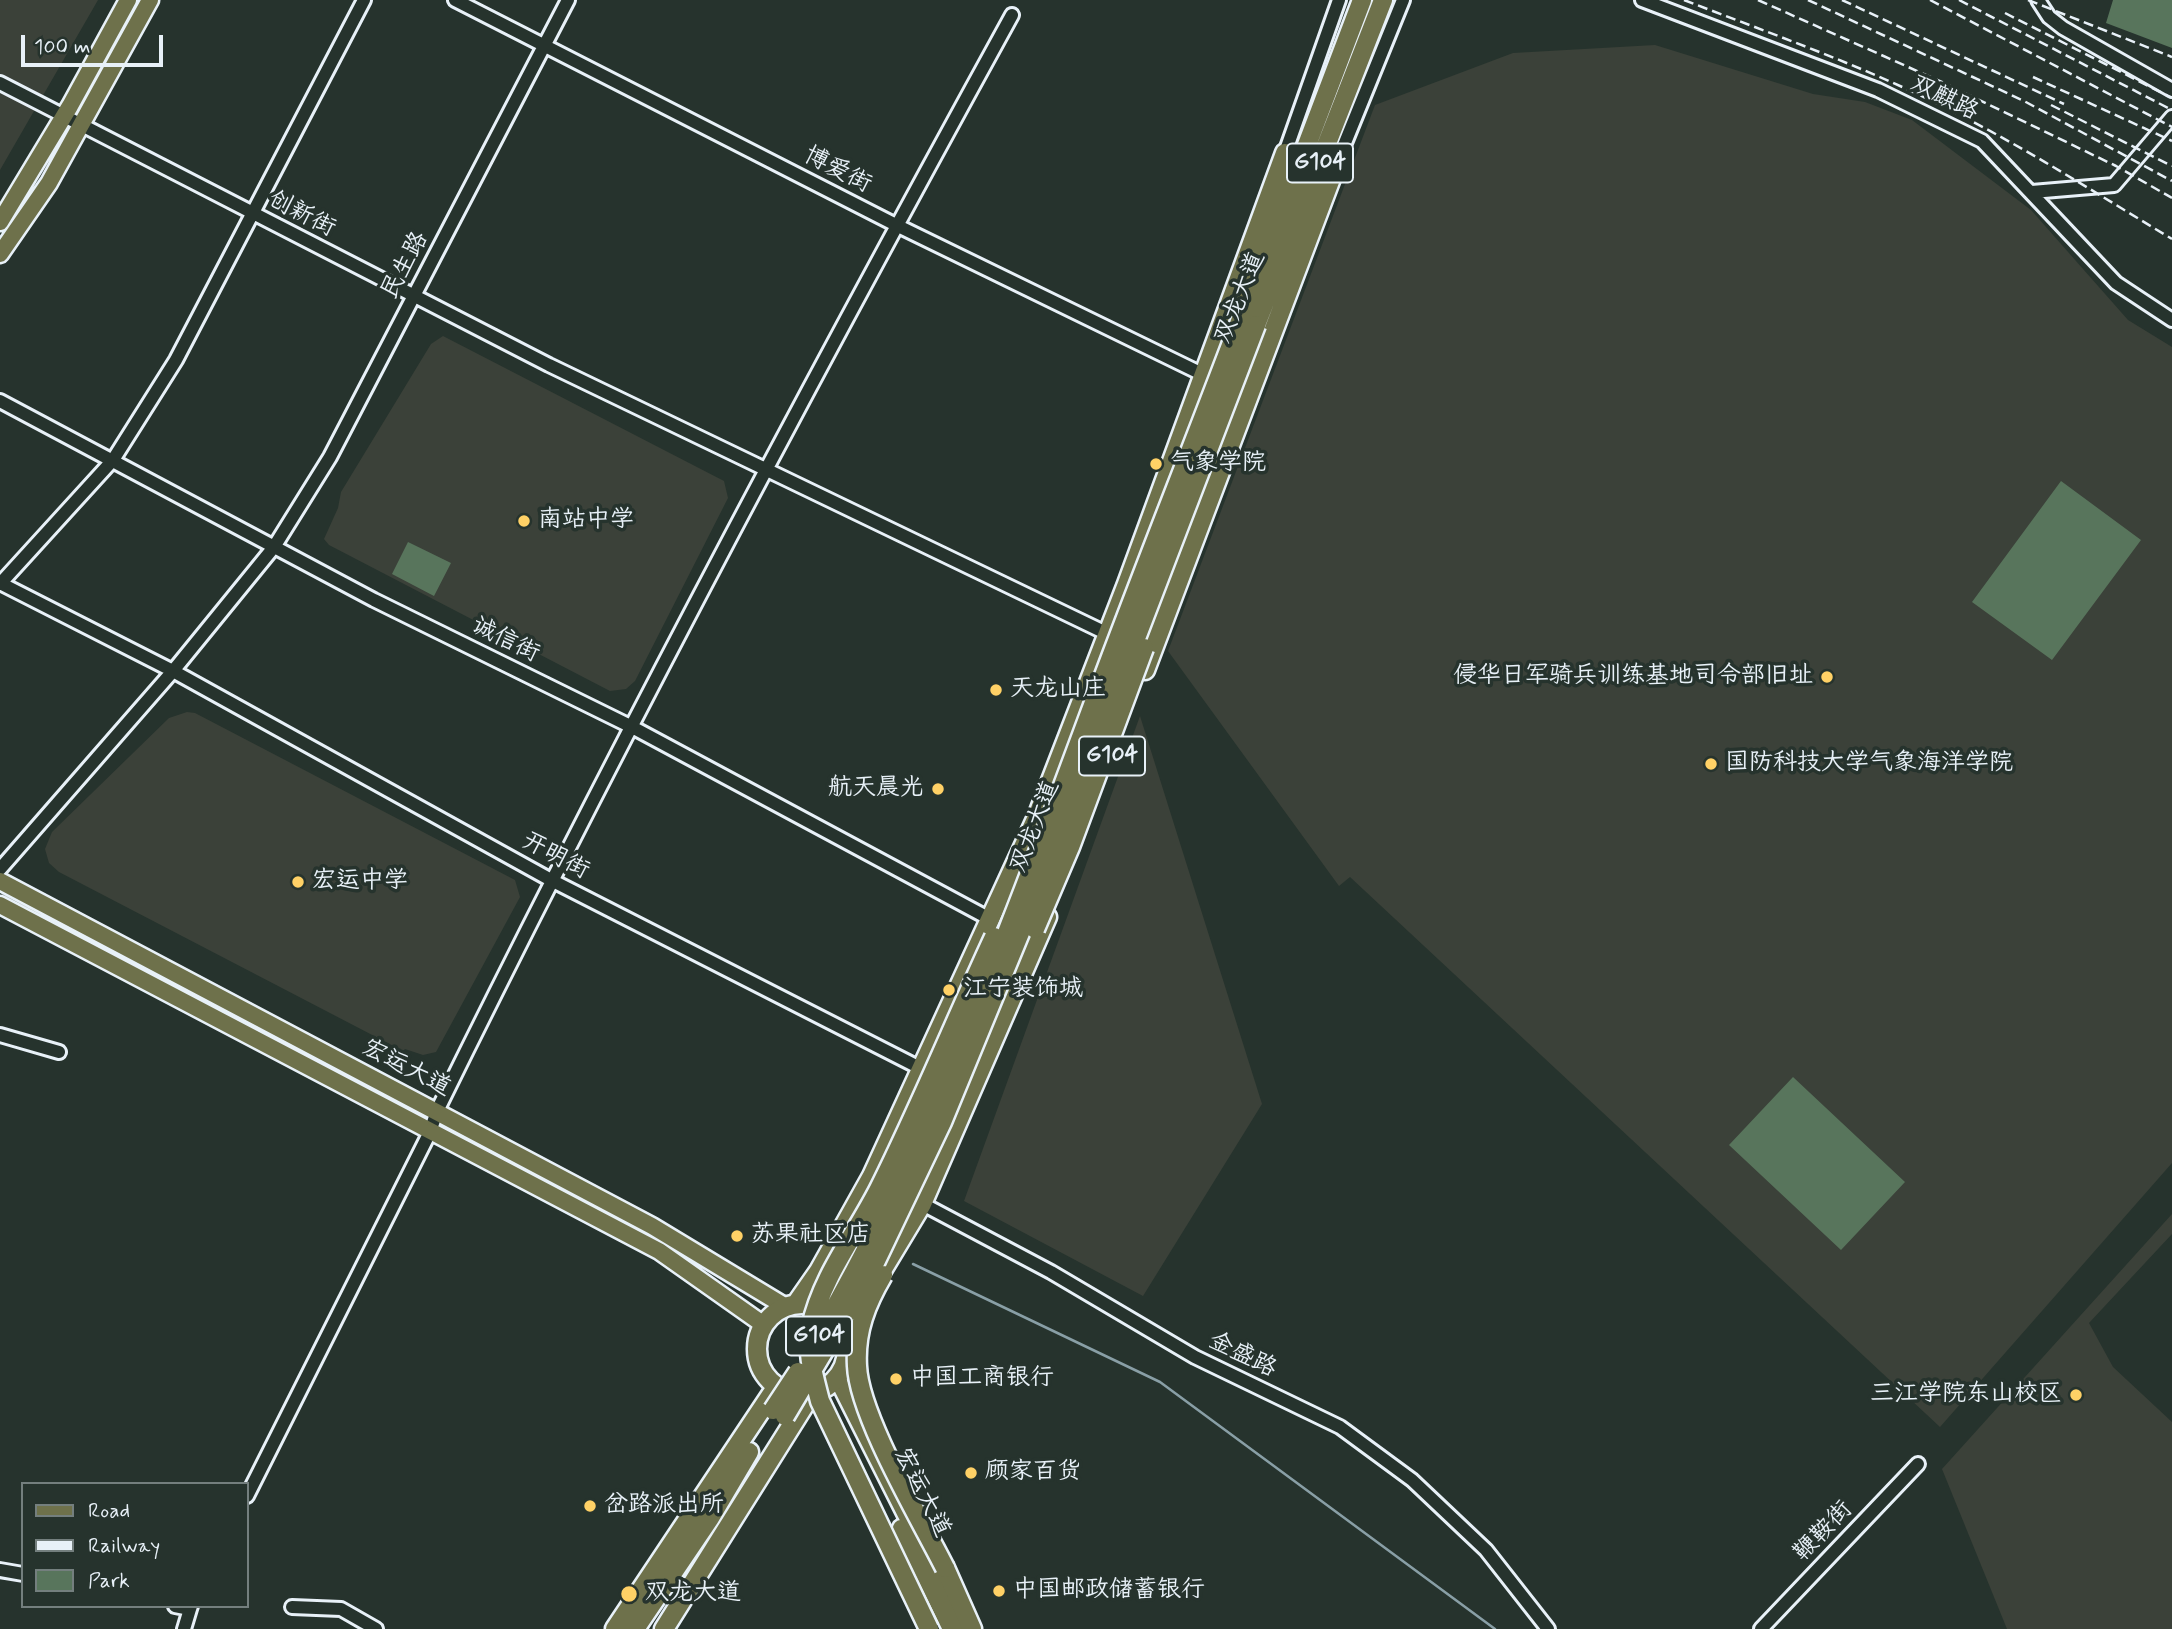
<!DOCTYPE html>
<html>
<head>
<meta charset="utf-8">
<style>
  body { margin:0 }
  #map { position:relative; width:2172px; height:1629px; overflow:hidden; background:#26332d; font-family:Mynerve,sans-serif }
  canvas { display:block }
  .legend { position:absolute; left:21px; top:1482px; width:228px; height:126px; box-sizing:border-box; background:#26332d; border:2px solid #747f7e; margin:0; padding:9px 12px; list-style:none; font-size:21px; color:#e8f1f8 }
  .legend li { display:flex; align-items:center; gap:14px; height:35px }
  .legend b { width:35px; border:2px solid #747f7e }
  .scale { position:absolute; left:21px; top:35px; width:142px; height:32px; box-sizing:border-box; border:4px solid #e8f1f8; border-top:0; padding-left:9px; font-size:21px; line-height:24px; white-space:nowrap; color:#e8f1f8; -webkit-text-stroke:5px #26332d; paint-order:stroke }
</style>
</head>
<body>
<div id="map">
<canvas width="2172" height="1629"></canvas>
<ul class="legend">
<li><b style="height:9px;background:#6e714b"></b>Road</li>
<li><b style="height:9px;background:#e8f1f8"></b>Railway</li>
<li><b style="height:19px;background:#58755c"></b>Park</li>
</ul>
<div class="scale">100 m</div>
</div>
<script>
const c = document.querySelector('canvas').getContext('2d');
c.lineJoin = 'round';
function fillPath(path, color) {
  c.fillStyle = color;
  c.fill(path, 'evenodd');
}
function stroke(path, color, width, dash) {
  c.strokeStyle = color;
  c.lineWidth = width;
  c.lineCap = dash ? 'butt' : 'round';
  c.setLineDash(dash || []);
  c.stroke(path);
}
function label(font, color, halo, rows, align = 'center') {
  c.font = font + ' Mynerve,"LXGW WenKai TC",sans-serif';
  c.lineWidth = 7;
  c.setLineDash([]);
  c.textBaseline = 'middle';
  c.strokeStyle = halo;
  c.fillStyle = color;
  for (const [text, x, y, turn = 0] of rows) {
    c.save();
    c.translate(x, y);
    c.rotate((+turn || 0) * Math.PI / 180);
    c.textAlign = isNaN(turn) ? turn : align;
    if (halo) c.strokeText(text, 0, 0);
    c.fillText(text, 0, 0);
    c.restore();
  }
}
fillPath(new Path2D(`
  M0 0H98L0 170Z
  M1655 45 1813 94 1865 102 1912 120 2031 210 2128 320 2172 347V1163L1940 1427 1350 877 1339 886 1168 651 1375 105 1513 53Z
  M443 336 724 481 728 498 635 681 626 689 610 691 329 545 324 539 338 508 341 492 431 344Z
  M187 712 195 713 515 880 520 897 436 1052 423 1055 405 1049 403 1051 59 872 49 863 45 849 52 832 169 718Z
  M1140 716 1262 1104 1143 1296 964 1201Z
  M2172 1214V1234L2089 1323 2113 1367 2172 1422V1629H2007L1942 1469Z`), '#3b4139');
fillPath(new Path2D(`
  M2113 0H2172V48L2106 23Z
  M2061 481 2141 540 2052 660 1972 602Z
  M408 542 451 563 434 596 392 574Z
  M1793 1077 1905 1182 1841 1250 1729 1145Z`), '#58755c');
stroke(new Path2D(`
  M913 1264 1160 1382 1495 1629`), '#899fa6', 2.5);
const minor = new Path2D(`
  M455 0 896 225 1202 374
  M1642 0 1878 90 1982 141 2116 283 2172 320
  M2038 0 2049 17 2063 28 2172 90
  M0 83 549 365 1108 634
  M1285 153 1339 0
  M1338 160 1403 0
  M2032 192 2114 185 2172 117
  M0 401 374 600 632 727 990 919
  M0 583 173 671 551 880 922 1069
  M0 584 113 460 176 360 364 0
  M0 869 173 671 274 547 330 457 568 0
  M0 1035 59 1052
  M915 1200 1051 1272 1195 1357 1340 1427 1412 1480 1486 1550 1548 1629
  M247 1496 430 1132 437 1111C619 741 813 377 1012 15
  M0 1570 23 1574
  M175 1606 190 1609 191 1606
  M292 1607 341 1609 376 1629
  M184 1629 190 1609
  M1761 1629 1918 1464`);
const major = new Path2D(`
  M0 222 70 106 128 0
  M0 254 49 183 150 0
  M0 881 652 1226 786 1307
  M0 905 659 1251 764 1325
  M837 1378 961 1624
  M901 1528 951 1629`);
const highway = new Path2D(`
  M1241 319 1362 0
  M1256 325 1383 0
  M1145 670 1338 160
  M872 1287 922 1204 1047 917
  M796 1304 819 1271 872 1176 1037 817 1127 584 1285 153
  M757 1349a45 45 0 1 1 90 0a45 45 0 1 1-90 0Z
  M945 1568 972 1629
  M615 1629 777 1386
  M635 1629 710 1518 749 1452
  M664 1629 812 1393`);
stroke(minor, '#e8f1f8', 18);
stroke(major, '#e8f1f8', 21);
stroke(highway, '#e8f1f8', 23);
stroke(minor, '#26332d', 12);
stroke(major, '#6e714b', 16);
stroke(highway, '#6e714b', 18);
stroke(new Path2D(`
  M1684 0C1769 33 1855 63 1936 103 2018 143 2094 192 2172 239
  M1758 0 1944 83 2116 166 2172 198
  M1808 0 2024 101 2172 181
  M1842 0 2064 104
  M1930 0 2172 127
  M1959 0 2172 110
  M2028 0 2172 57
  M2005 13 2172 98
  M2033 77 2172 141
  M2051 105 2172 166`), '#e8f1f8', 2.5, [10, 5]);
const highwayBridge = new Path2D(`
  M1035 929 1070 847 1144 648
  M883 1275C866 1304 855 1331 857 1366 859 1416 921 1520 945 1568
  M817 1339C933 1140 1012 923 1092 708 1140 578 1192 449 1241 319
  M773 1410 798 1372
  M785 1416 869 1275 942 1122 1064 826 1256 325
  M929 1629 820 1401C814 1377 806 1352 811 1327 822 1276 855 1236 879 1189 920 1107 955 1021 994 937`);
stroke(highwayBridge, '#e8f1f8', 23, []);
stroke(highwayBridge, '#6e714b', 18);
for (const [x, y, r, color] of [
  [1156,464,7,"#ffd166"],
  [524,521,7,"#ffd166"],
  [1827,677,7,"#ffd166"],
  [996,690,7,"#ffd166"],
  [1711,764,7,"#ffd166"],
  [938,789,7,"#ffd166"],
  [298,882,7,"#ffd166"],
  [949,990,7,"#ffd166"],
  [737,1236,7,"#ffd166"],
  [896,1379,7,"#ffd166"],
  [2076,1395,7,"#ffd166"],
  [971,1473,7,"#ffd166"],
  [590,1506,7,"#ffd166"],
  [999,1591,7,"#ffd166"],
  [629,1594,9,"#ffd166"]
]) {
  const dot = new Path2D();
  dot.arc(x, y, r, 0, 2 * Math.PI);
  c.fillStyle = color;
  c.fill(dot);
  stroke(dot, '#26332d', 2.5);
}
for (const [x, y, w] of [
  [1320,163,66],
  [1112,756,66],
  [819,1336,66]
]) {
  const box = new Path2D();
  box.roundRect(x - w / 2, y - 19.5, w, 39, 5);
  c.fillStyle = '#26332d';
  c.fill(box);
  stroke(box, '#e8f1f8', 2);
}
label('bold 23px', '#e8f1f8', null, [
  ["G104",1320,163],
  ["G104",1112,756],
  ["G104",819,1336]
]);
label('24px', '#e8f1f8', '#26332d', [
  ["双麒路",1944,99,26],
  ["博爱街",837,171,27],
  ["创新街",301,215,27],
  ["民生路",406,266,-62],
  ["双龙大道",1241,298,-68],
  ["诚信街",505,641,26],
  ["双龙大道",1036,827,-69],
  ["开明街",555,857,28],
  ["宏运大道",406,1069,27],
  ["金盛路",1242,1356,26],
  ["宏运大道",921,1493,63],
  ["鞭鞍街",1824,1532,-46]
]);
label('24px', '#e8f1f8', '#26332d', [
  ["气象学院",1170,464],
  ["南站中学",538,521],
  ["侵华日军骑兵训练基地司令部旧址",1813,677,"right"],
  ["天龙山庄",1010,690],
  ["国防科技大学气象海洋学院",1725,764],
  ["航天晨光",924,789,"right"],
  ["宏运中学",312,882],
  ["江宁装饰城",963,990],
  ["苏果社区店",751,1236],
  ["中国工商银行",910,1379],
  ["三江学院东山校区",2062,1395,"right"],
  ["顾家百货",985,1473],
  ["岔路派出所",604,1506],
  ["中国邮政储蓄银行",1013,1591],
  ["双龙大道",645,1594]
], 'left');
</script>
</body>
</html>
